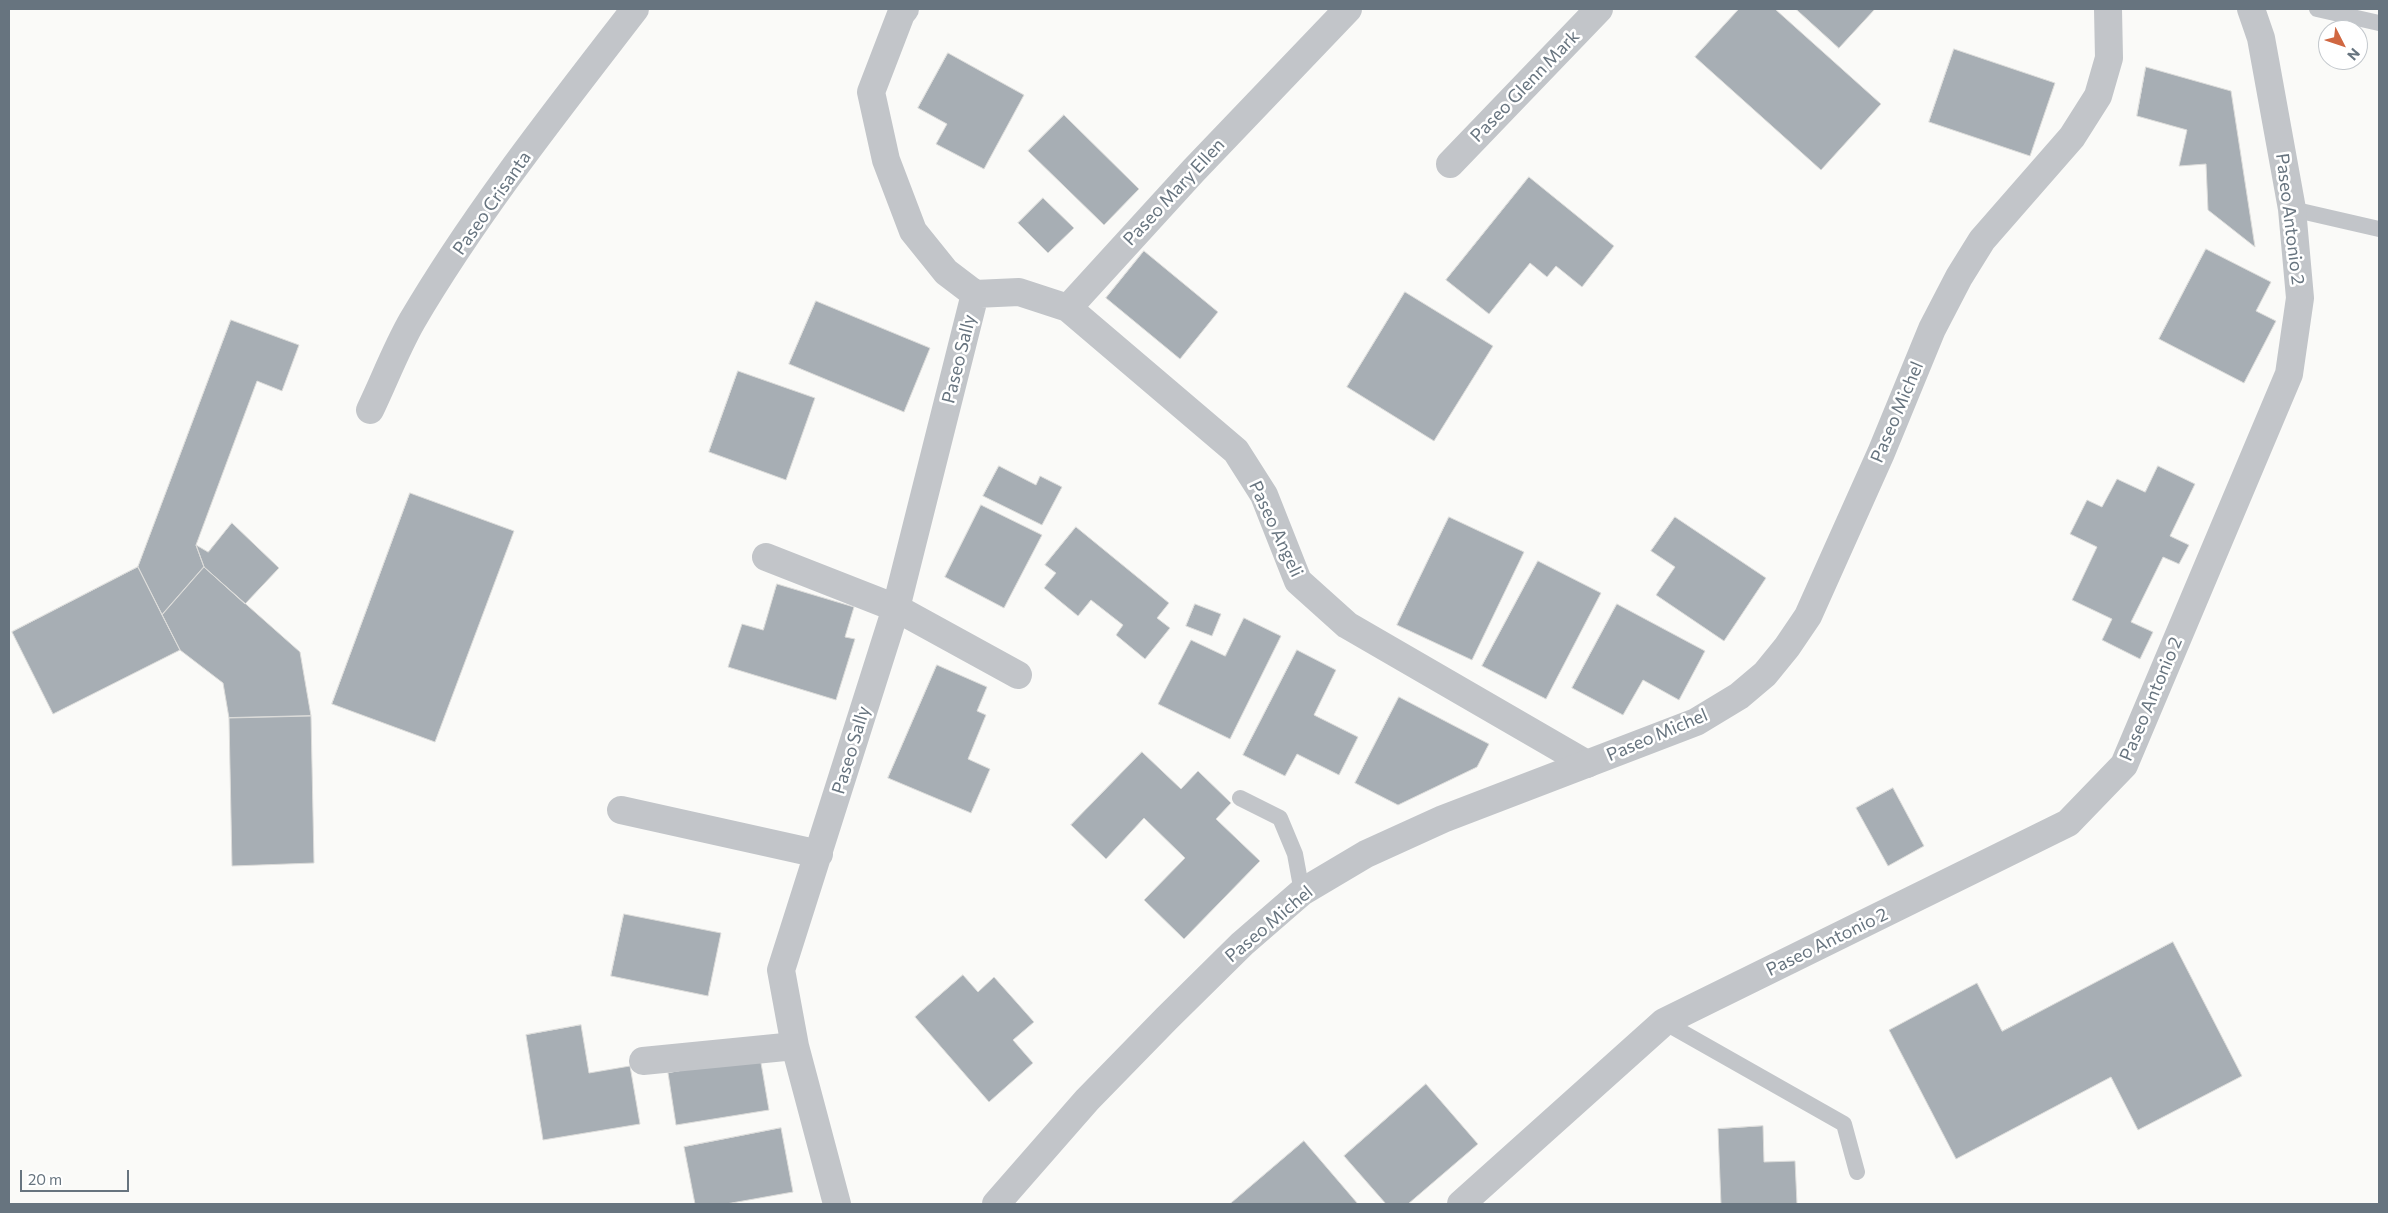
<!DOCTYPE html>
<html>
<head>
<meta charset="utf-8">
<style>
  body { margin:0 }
  #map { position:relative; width:2388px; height:1213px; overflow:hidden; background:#fafaf8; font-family:Commissioner,sans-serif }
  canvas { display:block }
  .frame { position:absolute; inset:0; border:10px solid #67747f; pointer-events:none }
  .north { position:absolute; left:2318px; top:20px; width:50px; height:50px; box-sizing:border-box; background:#fff; border:1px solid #c2c7cc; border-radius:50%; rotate:131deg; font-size:14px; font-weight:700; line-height:20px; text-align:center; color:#67747f }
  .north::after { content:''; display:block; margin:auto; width:18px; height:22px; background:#d06741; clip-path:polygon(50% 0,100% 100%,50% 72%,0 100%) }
  .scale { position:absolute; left:20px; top:1170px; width:109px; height:22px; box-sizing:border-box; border:2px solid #67747f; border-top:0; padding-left:6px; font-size:15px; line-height:18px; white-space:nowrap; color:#67747f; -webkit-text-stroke:4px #fff; paint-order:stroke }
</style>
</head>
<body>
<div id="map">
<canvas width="2388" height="1213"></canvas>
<div class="frame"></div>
<div class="north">N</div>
<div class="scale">20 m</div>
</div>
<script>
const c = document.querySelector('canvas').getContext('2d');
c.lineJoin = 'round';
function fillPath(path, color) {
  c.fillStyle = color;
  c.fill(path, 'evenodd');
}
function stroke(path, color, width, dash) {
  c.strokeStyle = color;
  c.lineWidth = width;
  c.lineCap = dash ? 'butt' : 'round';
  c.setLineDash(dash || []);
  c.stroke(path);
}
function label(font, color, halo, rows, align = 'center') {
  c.font = font + ' Commissioner,sans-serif';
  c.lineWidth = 5;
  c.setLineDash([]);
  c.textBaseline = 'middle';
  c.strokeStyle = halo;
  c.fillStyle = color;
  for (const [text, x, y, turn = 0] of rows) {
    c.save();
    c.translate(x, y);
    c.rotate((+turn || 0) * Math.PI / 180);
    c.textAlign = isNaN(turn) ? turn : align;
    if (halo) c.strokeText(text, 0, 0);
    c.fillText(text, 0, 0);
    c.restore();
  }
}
const building = new Path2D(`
  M1739 9H1775L1881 104 1821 170 1695 57Z
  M1796 9H1875L1839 48Z
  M1954 49 2055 83 2030 156 1929 122Z
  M948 53 1024 95 984 169 936 144 947 124 918 108Z
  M2146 67 2231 91 2255 247 2208 210 2206 164 2179 166 2187 130 2137 116Z
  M1064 115 1139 189 1104 225 1028 151Z
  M1529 177 1614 246 1582 287 1556 266 1547 277 1530 263 1489 314 1446 280Z
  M1043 198 1074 228 1048 253 1018 223Z
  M2206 249 2271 282 2256 311 2276 321 2244 383 2159 339Z
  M1144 251 1218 312 1180 359 1106 298Z
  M1405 292 1493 346 1434 441 1347 387Z
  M816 301 930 348 904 412 789 364Z
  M231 320 299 345 282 391 257 381 196 545 204 567 162 615 138 567Z
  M738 371 815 398 786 480 709 452Z
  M999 466 1036 485 1040 476 1062 487 1042 525 983 496Z
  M2158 466 2195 484 2170 536 2189 545 2179 564 2163 557 2131 622 2153 632 2140 659 2102 640 2112 619 2072 600 2097 547 2070 534 2087 500 2102 507 2117 479 2145 492Z
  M410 493 514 531 435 742 332 704Z
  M981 505 1042 535 1004 608 945 577Z
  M1449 517 1524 552 1472 660 1397 625Z
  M1675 517 1766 578 1724 641 1656 595 1675 567 1651 551Z
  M232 523 279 568 245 604 204 567 196 545 208 552Z
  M1076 527 1169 603 1157 618 1170 628 1145 659 1116 635 1123 625 1091 600 1078 616 1044 588 1056 573 1045 565Z
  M1538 561 1601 593 1546 699 1482 666Z
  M138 567 180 650 53 714 12 632Z
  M204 567 300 652 311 716 229 718 223 683 180 650 162 615Z
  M777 584 854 607 845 637 855 639 836 700 728 667 742 624 763 630Z
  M1195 604 1221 614 1212 636 1186 626Z
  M1617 604 1705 651 1679 700 1643 680 1623 715 1572 688Z
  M1244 618 1281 636 1230 739 1158 704 1191 640 1225 656Z
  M1297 650 1336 670 1314 715 1358 737 1339 775 1297 754 1285 776 1243 755Z
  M937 665 987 687 977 711 986 715 968 759 990 769 971 813 888 778Z
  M1399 697 1489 744 1477 767 1398 805 1355 783Z
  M311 716 314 863 232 866 229 718Z
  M1142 752 1181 789 1198 771 1231 803 1216 819 1260 861 1184 939 1144 900 1185 858 1144 818 1106 859 1071 825Z
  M1893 788 1924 846 1888 866 1856 808Z
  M624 914 721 933 708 996 611 976Z
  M2173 942 2242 1076 2138 1130 2111 1077 1956 1159 1889 1030 1977 983 2002 1031Z
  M963 975 978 992 994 977 1034 1022 1013 1040 1033 1063 989 1102 915 1017Z
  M581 1025 589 1073 630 1066 640 1124 543 1140 526 1035Z
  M760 1057 769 1110 676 1125 668 1073Z
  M1426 1084 1478 1144 1408 1204H1386L1344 1156Z
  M1763 1126 1764 1162 1795 1161 1797 1204H1721L1718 1129Z
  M781 1128 793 1192 726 1204H695L684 1147Z
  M1304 1141 1358 1204H1230Z`);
fillPath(building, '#a7aeb4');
stroke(building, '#dcdcda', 1);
stroke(new Path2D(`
  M2317 9 2379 23
  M2292 209 2379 229
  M1240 798 1280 818 1295 854 1302 892
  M1664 1022 1844 1124 1857 1172`), '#c2c5c9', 16);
stroke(new Path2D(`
  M905 9 901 14 871 92 886 160 913 231 946 272 975 294
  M1450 164 1599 9
  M975 294 1019 292 1068 308 1194 170 1348 9
  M1068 308 1236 451 1264 495 1298 581 1347 625 1587 764
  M370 410C384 381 396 349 412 321 476 212 558 109 635 9
  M766 557 896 608 1018 675
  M621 810 819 854
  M643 1061 795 1046
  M837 1204 795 1046 781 970 896 608 975 294
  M1461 1204 1664 1022 2068 823 2124 765 2289 374 2300 298 2292 209 2261 38 2251 9`), '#c2c5c9', 28);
stroke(new Path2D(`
  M996 1204 1087 1100 1167 1018 1242 944 1302 892 1366 854 1443 819 1696 722 1739 696 1765 674 1787 647 1808 616 1881 453 1932 329 1959 277 1982 240 2072 137 2098 96 2109 58 2108 9`), '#c2c5c9', 28);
label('18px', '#67747f', '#fff', [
  ["Paseo Glenn Mark",1525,86,-46],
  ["Paseo Mary Ellen",1174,192,-47],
  ["Paseo Crisanta",492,203,-55],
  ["Paseo Antonio 2",2290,219,83],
  ["Paseo Sally",959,359,-76],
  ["Paseo Michel",1897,412,-67],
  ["Paseo Angeli",1276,529,65],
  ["Paseo Antonio 2",2151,699,-67],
  ["Paseo Michel",1657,735,-23],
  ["Paseo Sally",851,750,-73],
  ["Paseo Michel",1269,924,-40],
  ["Paseo Antonio 2",1827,942,-26]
]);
</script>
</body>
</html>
